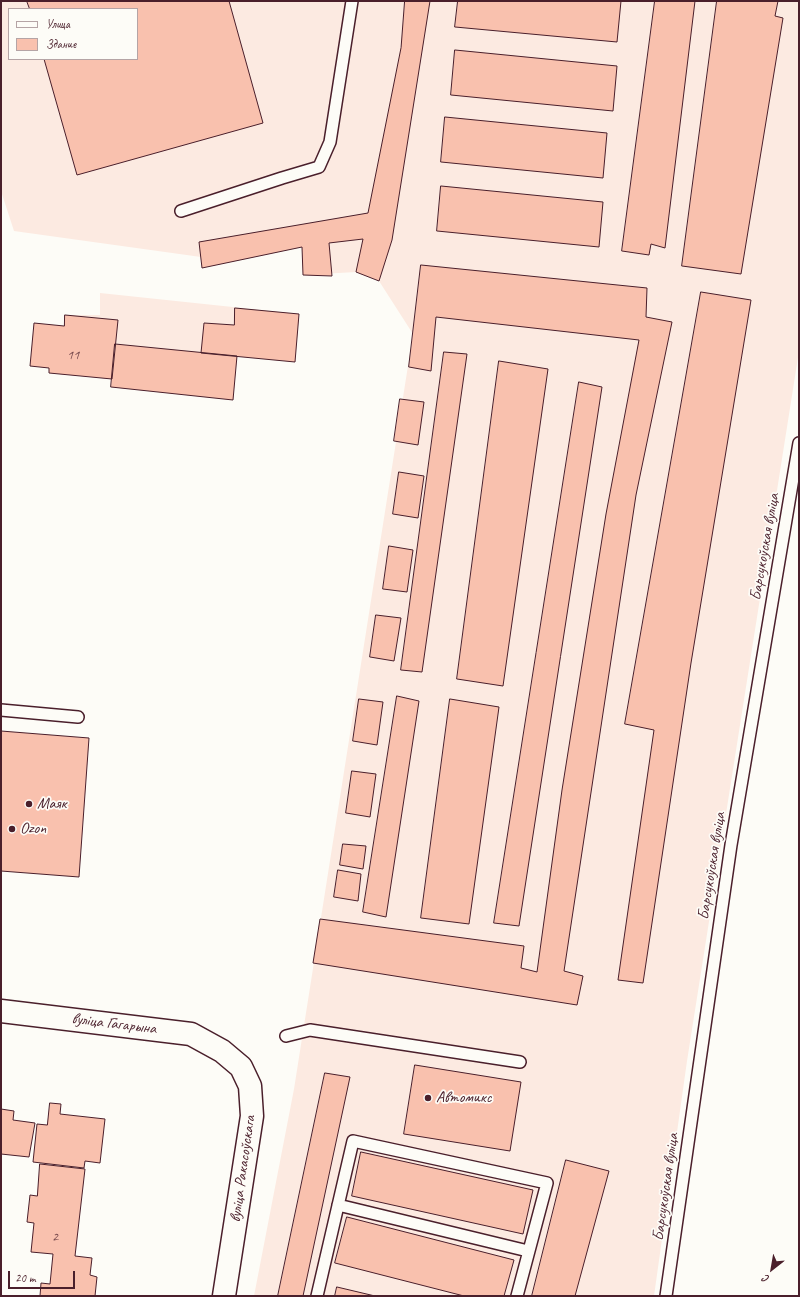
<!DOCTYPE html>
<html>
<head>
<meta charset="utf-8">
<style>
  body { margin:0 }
  #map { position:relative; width:800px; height:1297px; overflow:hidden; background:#fdfcf7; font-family:Caveat,sans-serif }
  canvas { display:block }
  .frame { position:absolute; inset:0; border:2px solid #4a1f2b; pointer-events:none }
  .legend { position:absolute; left:8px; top:8px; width:130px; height:52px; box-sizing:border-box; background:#fdfcf7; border:1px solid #b5a4a5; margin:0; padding:5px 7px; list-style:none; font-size:12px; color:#4a1f2b }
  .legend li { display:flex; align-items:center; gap:8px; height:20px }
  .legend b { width:20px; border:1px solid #b5a4a5 }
  .north { position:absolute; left:752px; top:1249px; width:40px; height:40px; -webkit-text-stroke:3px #fdfcf7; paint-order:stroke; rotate:211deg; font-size:11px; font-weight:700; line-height:16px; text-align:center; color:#4a1f2b }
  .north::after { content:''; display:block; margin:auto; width:14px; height:18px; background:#4a1f2b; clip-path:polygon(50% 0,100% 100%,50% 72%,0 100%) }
  .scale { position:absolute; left:8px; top:1271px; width:67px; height:18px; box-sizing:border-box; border:2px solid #4a1f2b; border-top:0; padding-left:5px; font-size:12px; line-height:14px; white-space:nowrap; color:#4a1f2b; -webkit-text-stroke:3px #fdfcf7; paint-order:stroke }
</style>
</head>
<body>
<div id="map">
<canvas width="800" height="1297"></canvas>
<div class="frame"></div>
<ul class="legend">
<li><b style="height:5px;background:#fdfcf7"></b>Улица</li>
<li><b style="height:11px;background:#f9c1ae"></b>Здание</li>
</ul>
<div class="north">С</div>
<div class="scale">20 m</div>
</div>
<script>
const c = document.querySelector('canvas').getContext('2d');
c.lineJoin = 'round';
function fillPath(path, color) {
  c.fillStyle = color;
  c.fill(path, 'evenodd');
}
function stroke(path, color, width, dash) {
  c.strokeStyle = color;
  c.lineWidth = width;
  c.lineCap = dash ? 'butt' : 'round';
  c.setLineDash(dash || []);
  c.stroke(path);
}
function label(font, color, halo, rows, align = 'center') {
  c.font = font + ' Caveat,sans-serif';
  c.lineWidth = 3.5;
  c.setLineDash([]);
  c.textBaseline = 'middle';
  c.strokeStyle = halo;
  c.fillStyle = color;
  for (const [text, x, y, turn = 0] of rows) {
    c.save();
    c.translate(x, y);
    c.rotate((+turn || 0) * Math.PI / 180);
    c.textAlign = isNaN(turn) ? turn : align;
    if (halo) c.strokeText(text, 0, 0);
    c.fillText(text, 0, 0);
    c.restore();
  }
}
fillPath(new Path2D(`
  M1 1H799V351L687 1061 654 1296H254L294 1089 413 334 379 281 356 272 303 275 302 247 202 268 201 257 14 231 1 191ZM9 9H137V59H9Z
  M100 293 299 314 295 362 237 356 233 400 111 387 112 379 49 373V368L30 366 34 323 64 326 65 315H100Z`), '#fceae1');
const building = new Path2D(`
  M27 1H229L263 123 77 175 44 59H137V9H30Z
  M405 1H430L392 240 379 281 356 272 363 239 329 243 332 276 303 275 302 247 202 268 199 242 368 213 401 48Z
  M458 1H621L617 42 455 27Z
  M655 1H695L665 248 651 244 649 255 622 251Z
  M717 1H778L775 16 783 18 741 274 682 266Z
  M455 50 617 66 613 111 451 95Z
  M445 117 607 133 603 178 441 162Z
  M441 186 603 202 599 247 437 231Z
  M421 265 647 288 646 317 672 322 636 495 564 971 583 976 577 1005 313 963 320 919 524 946 521 968 537 972 562 790 606 514 639 340 436 317 431 371 409 367Z
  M701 292 751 300 691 663 643 983 618 980 654 730 625 724Z
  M235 308 299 314 295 362 201 353 204 323 234 325Z
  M65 315 118 320 112 379 49 373V368L30 366 34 323 64 326Z
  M115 344 237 356 233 400 111 387Z
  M444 352 467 354 422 672 401 670Z
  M499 361 548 369 503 686 457 679Z
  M579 382 602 387 519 926 494 923Z
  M400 399 424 402 418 445 394 441Z
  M399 472 424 476 418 518 393 514Z
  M389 546 413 550 407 592 383 589Z
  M376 615 401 618 394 661 370 657Z
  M397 696 419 701 386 917 363 912Z
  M359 699 383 702 377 745 353 741Z
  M450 699 499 707 469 924 421 918Z
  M1 731 89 738 79 877 1 871Z
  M352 771 376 774 370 817 346 813Z
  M343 844 366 846 363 869 340 865Z
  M338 870 361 874 358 901 334 897Z
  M415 1065 521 1082 510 1151 404 1134Z
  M325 1073 350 1077 303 1296H278Z
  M50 1103 61 1104 60 1114 105 1119 100 1163 85 1161 84 1168 33 1162 37 1124 47 1125Z
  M1 1109 14 1111 13 1120 35 1123 29 1157 1 1154Z
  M361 1152 533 1190 523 1234 352 1196Z
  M566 1160 609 1171 575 1296H532Z
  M40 1164 85 1169 75 1256 92 1258 90 1275 97 1277 95 1296H40L41 1283 50 1284 53 1254 31 1252 34 1223 27 1222 30 1195 37 1196Z
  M347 1217 514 1260 504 1296H464L335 1263Z
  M337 1287 375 1296H335Z`);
fillPath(building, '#f9c1ae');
stroke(building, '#4a1f2b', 1);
const lane = new Path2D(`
  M181 211 282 178 319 167 330 142 352 1
  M1 710 78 717
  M286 1036 310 1030 520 1062
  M338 1205 528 1251
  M317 1296 353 1141 547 1183 517 1296
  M666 1296 731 845 799 443`);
const secondary = new Path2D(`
  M1 1011 191 1034 222 1051 241 1067 250 1086 252 1116 224 1296`);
stroke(lane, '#4a1f2b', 14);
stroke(secondary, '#4a1f2b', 25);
stroke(lane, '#fdfcf7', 11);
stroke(secondary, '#fdfcf7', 22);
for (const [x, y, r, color] of [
  [29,804,4,"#4a1f2b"],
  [12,829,4,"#4a1f2b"],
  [428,1098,4,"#4a1f2b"]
]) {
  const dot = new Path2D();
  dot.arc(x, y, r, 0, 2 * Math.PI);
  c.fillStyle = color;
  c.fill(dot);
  stroke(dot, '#fdfcf7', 1.5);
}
label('14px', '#76484c', null, [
  ["11",73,355],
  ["2",55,1237]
]);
label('16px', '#4a1f2b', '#fdfcf7', [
  ["Барсукоўская вуліца",765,547,-80],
  ["Барсукоўская вуліца",712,866,-81],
  ["вуліца Гагарына",114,1024,7],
  ["вуліца Ракасоўскага",243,1169,-82],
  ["Барсукоўская вуліца",666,1187,-82]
]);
label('16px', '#4a1f2b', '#fdfcf7', [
  ["Маяк",37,804],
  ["Ozon",20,829],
  ["Автомикс",436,1098]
], 'left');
</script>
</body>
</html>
